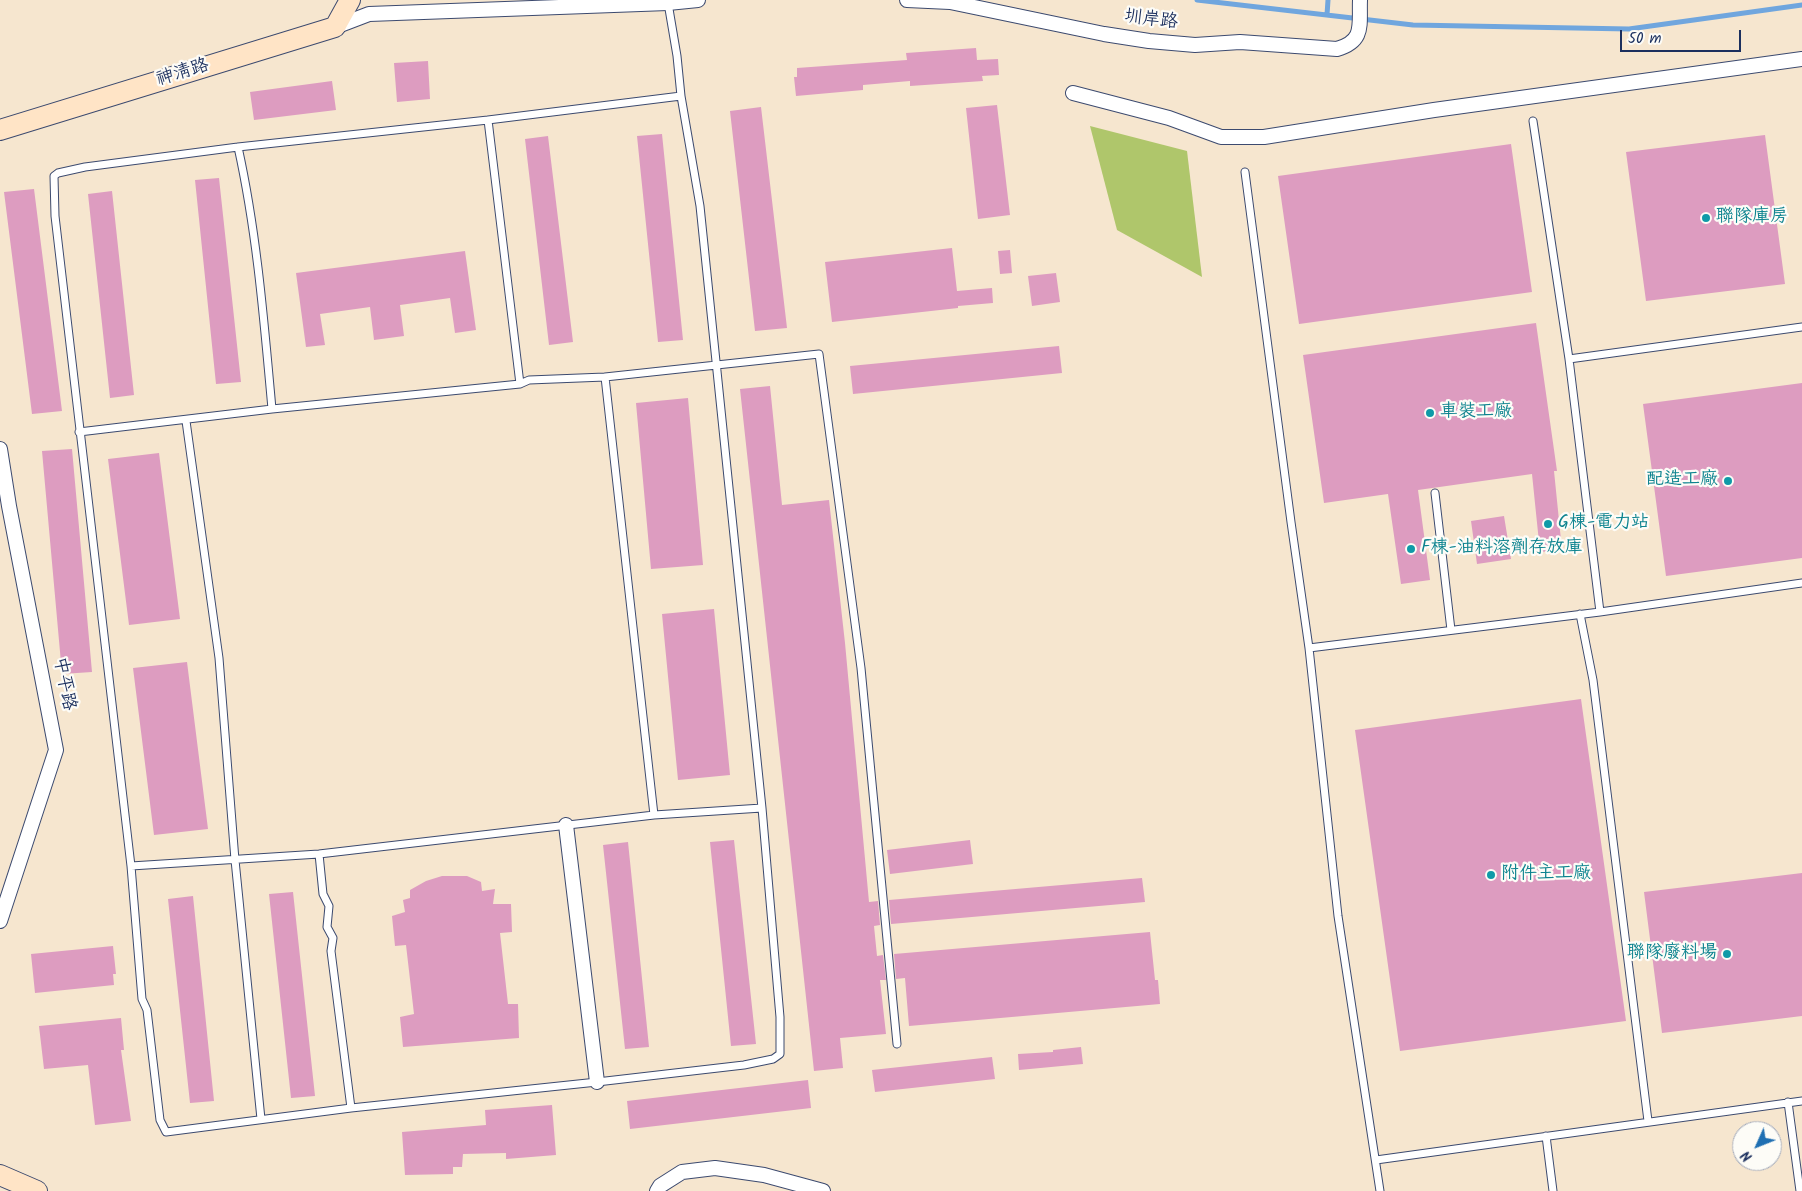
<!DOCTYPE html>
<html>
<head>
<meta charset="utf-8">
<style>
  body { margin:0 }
  #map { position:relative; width:1802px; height:1191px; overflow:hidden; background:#f6e6cf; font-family:Kalam,sans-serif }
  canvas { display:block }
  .north { position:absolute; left:1732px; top:1121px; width:50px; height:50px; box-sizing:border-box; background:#fdfcf7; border:1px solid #a3aaba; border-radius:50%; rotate:226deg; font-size:14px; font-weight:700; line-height:20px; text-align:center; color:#1b2f5e }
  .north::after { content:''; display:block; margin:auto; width:18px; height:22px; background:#1f6fb2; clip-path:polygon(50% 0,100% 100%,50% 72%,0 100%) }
  .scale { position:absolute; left:1620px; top:30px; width:121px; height:22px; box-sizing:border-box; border:2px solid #1b2f5e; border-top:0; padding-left:6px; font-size:15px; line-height:18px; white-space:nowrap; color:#1b2f5e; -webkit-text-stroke:4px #fdfcf7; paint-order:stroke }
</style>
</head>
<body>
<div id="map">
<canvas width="1802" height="1191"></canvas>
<div class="north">N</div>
<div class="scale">50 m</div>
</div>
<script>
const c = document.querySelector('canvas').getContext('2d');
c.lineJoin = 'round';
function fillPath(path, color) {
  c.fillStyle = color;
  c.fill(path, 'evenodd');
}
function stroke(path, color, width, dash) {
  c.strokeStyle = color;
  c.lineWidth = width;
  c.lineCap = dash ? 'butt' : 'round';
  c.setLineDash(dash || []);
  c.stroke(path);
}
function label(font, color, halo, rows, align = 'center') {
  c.font = font + ' Kalam,"LXGW WenKai TC",sans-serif';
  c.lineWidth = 4.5;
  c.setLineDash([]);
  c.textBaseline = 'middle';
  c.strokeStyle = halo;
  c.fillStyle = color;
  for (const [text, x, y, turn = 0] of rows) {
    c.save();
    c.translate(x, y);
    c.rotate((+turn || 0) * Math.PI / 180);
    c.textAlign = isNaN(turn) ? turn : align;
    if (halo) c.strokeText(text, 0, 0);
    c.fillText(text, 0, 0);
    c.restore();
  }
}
fillPath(new Path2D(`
  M1090 126 1187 151 1202 277 1117 230Z`), '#afc66b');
stroke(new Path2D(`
  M1197 0 1413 25 1629 29 1802 5
  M1327 15 1328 0`), '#70a6de', 5);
fillPath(new Path2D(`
  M976 48 977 60 998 59 999 75 982 76 983 81 910 86V81L863 85V90L796 96 794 77H797V68L907 60 906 53Z
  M428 61 430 99 397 102 394 63Z
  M332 81 336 110 254 120 250 92Z
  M997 105 1010 215 978 219 966 108Z
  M761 107 787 328 755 331 730 111Z
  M662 134 683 340 658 342 637 136Z
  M1765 135 1785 284 1646 301 1626 152Z
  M548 136 573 342 549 345 525 139Z
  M1511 144 1532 292 1299 324 1278 176Z
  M219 178 241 382 216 384 195 180Z
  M34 189 62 411 32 414 4 192Z
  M112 191 134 395 110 398 88 194Z
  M952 248 957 291 992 288 993 303 958 306V308L832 322 825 262Z
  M1010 250 1012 273 1000 274 998 251Z
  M465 251 476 330 455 333 450 298 400 305 404 336 374 340 370 307 320 314 325 345 306 347 296 273Z
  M1056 273 1060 302 1032 306 1028 276Z
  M1536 323 1557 471H1554L1562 550 1540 552 1532 474 1418 490 1430 580 1401 584 1388 494 1324 503 1303 355Z
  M1059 346 1062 373 853 394 850 366Z
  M1802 383V558L1666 576 1643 404Z
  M770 386 782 505 829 500 845 643 869 902 878 901 880 925 874 926 877 956 883 955 886 980H880L886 1034 840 1038 843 1068 814 1071 740 389Z
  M688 398 703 565 651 569 636 403Z
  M72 449 92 672 62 674 42 451Z
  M159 453 180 619 129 625 108 459Z
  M1504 516 1511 559 1477 564 1471 521Z
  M714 609 730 775 678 780 662 614Z
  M187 662 208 829 154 835 133 668Z
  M1581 699 1626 1021 1400 1051 1355 730Z
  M734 840 756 1044 731 1046 710 842Z
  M970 840 973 864 890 874 887 850Z
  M628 842 649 1047 625 1049 603 845Z
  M1802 873V1016L1662 1033 1644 892Z
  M442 876H467L481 882 482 891 495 889 493 904H511L512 932 500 933 508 1004H518L519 1038 403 1047 400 1017 414 1014 406 945 395 946 392 916 405 912 403 900 410 898V890L426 881Z
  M1142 878 1145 902 891 924 889 900Z
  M293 892 315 1096 291 1098 269 894Z
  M193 896 214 1101 190 1103 168 899Z
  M1150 932 1155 980H1158L1160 1004 909 1026 905 978 896 979 894 954Z
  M113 946 116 974H113L114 985 35 993 31 954Z
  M121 1018 124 1050H121L131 1121 95 1125 88 1065 44 1069 39 1026Z
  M1081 1047 1083 1064 1019 1070 1018 1054 1053 1052V1050Z
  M992 1057 995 1079 875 1092 872 1070Z
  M808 1080 811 1108 630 1129 627 1101Z
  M552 1105 556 1155 506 1159V1153L463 1154 462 1167H453V1174L405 1175 402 1132 486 1125 485 1110Z`), '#dd9cc0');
const lane = new Path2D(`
  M668 3 677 56 681 96 700 206 762 808 780 1017V1054L773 1059 744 1065 597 1082 351 1108 166 1132 160 1120 147 1010 142 999 131 866 55 216 54 176 58 173 85 167 238 147 488 120 681 96
  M488 120 520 384
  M1533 121 1569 359 1600 612
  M238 147C257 233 264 321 272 409
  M1245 172 1291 522 1309 648 1338 916 1380 1191
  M1569 359 1802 327
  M605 377 654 815
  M186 421 219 658 235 860 261 1119
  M79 432 272 409 520 384 529 380 605 377 819 354 861 668 897 1044
  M1435 493 1451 630
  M1580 614 1593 680 1648 1121
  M1309 648 1600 612 1802 583
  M319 854 323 894 329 906 327 927 333 938 331 951 351 1108
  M131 866 319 854 654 815 762 808
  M1788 1102 1800 1191
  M1546 1136 1553 1191
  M1376 1160 1802 1101`);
const street = new Path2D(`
  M907 0 950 2 1104 34 1149 41 1195 45 1240 42 1337 49C1365 41 1359 25 1360 0
  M335 27 369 14 668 3 698 0
  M1073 93 1169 118 1221 137H1264L1434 110 1802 59
  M0 449 9 506 56 750 0 921
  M566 825 597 1082
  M657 1191 660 1186 682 1172 715 1168 764 1175 823 1191`);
const secondary = new Path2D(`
  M0 130 335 27 350 0
  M0 1175 37 1191`);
stroke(lane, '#3c4a6f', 9);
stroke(street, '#3c4a6f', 16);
stroke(secondary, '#3c4a6f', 22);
stroke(lane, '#fff', 7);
stroke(street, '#fff', 14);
stroke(secondary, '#ffe4c6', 20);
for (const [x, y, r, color] of [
  [1706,218,5,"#0f9aa8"],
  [1430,413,5,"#0f9aa8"],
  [1728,481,5,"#0f9aa8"],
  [1548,524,5,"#0f9aa8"],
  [1411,549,5,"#0f9aa8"],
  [1491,875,5,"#0f9aa8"],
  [1727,954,5,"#0f9aa8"]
]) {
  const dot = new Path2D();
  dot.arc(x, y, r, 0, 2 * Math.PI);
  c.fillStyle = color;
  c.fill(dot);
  stroke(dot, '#fdfcf7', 2);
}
label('18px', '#1b2f5e', '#fdfcf7', [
  ["圳岸路",1151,21,7],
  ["神清路",183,74,-17],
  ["中平路",63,684,79]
]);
label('18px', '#0d838f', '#fdfcf7', [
  ["聯隊庫房",1716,218],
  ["車裝工廠",1440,413],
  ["配造工廠",1718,481,"right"],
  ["G棟-電力站",1558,524],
  ["F棟-油料溶劑存放庫",1421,549],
  ["附件主工廠",1501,875],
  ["聯隊廢料場",1717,954,"right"]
], 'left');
</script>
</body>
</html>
